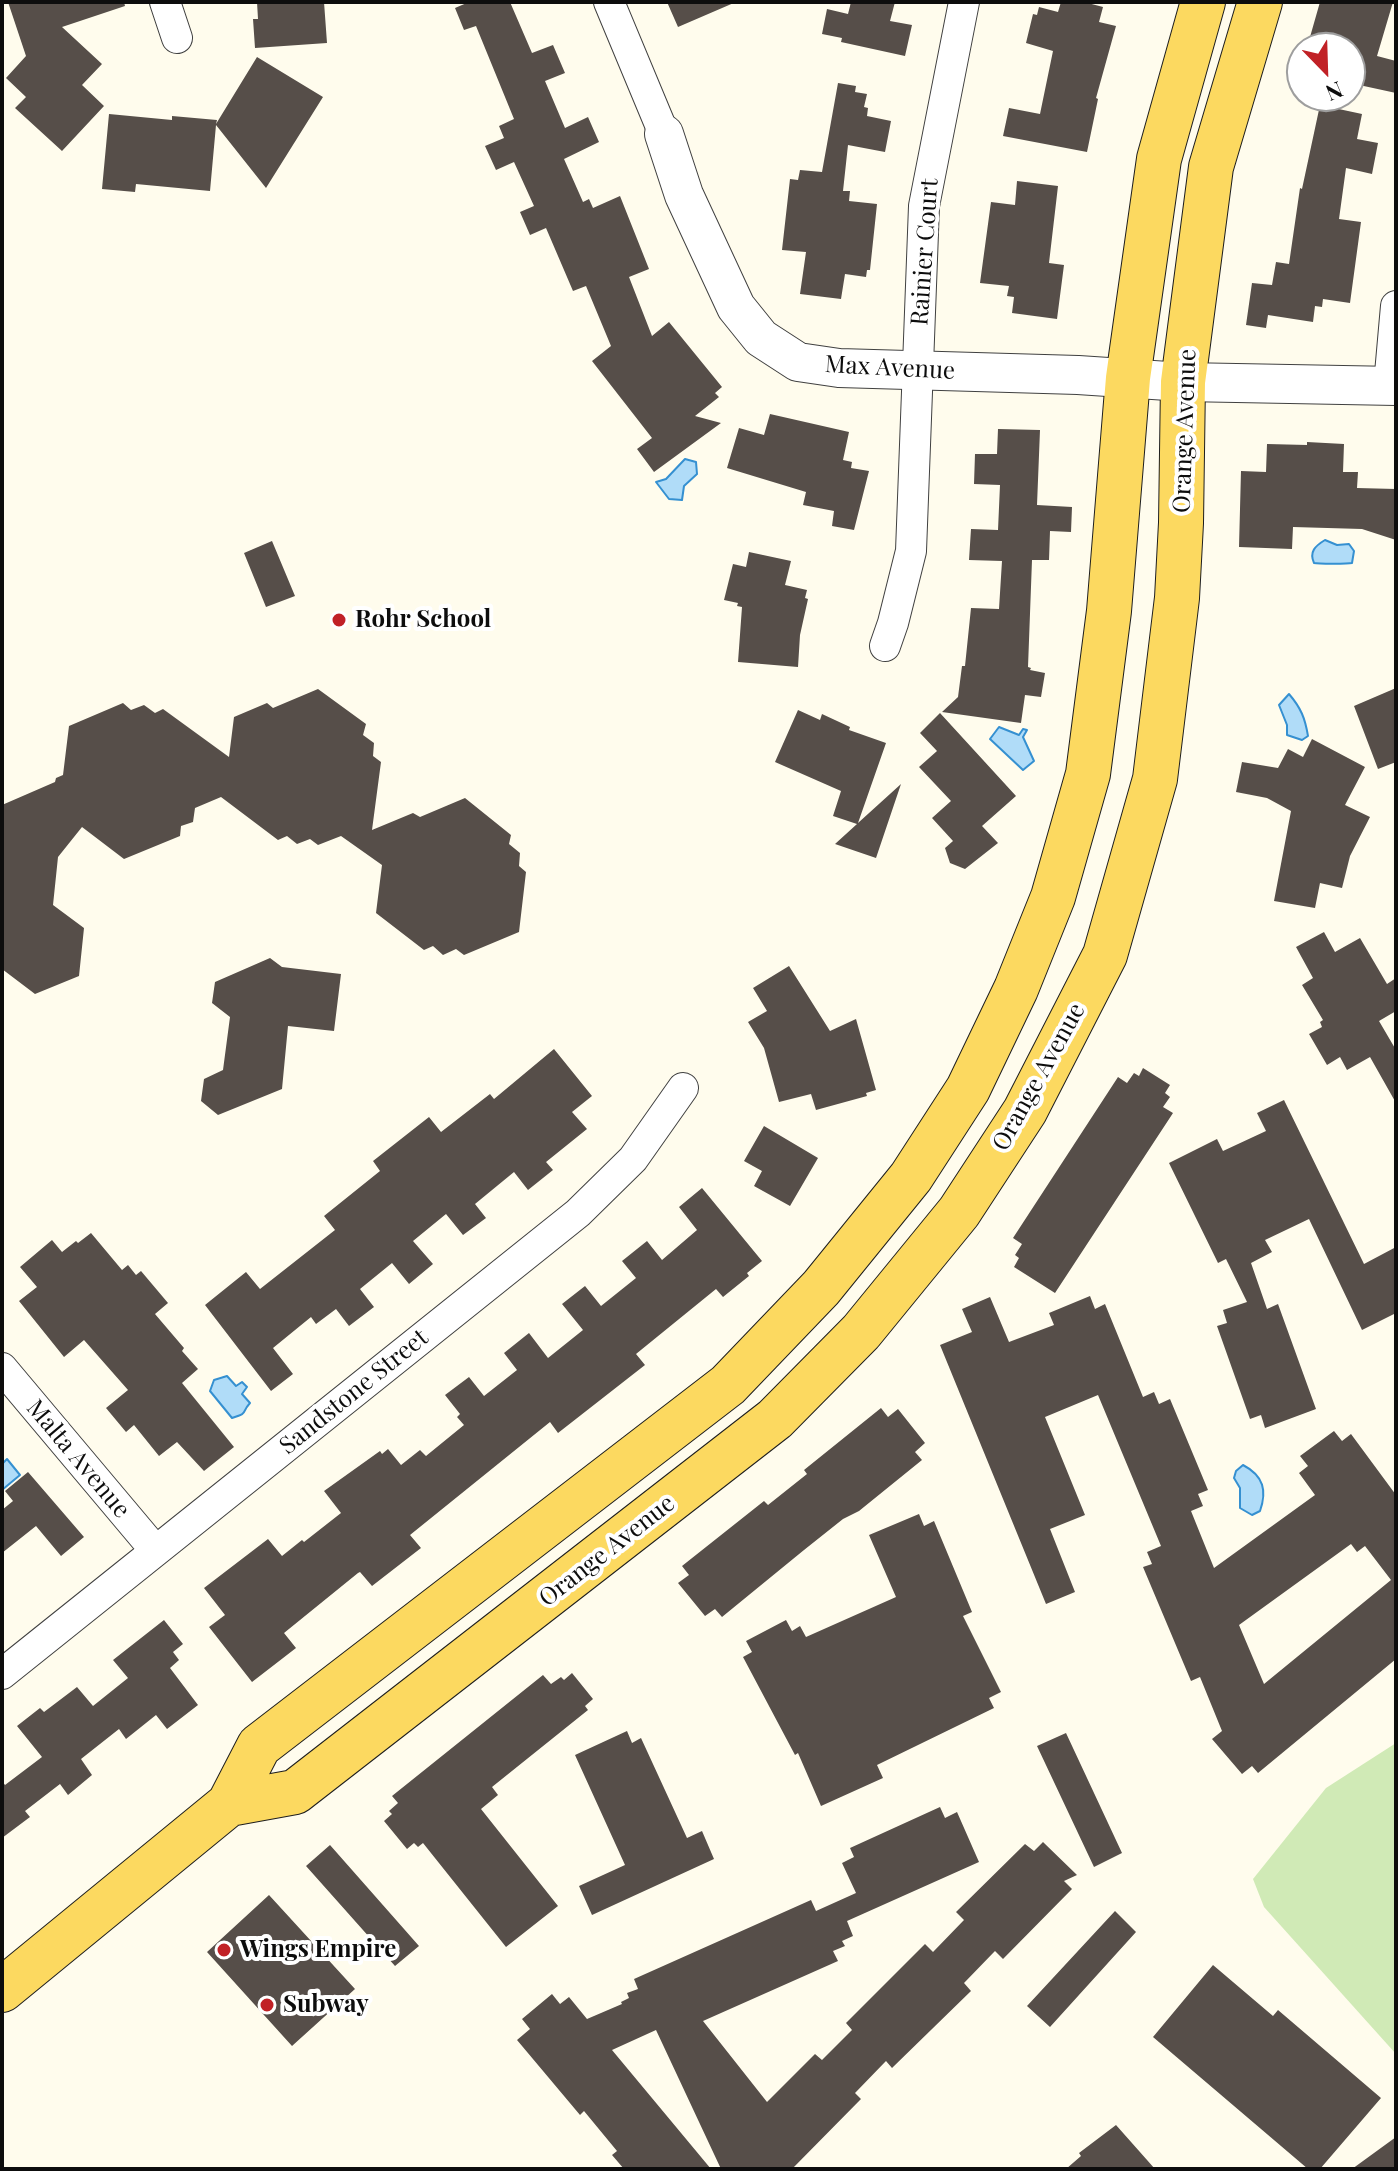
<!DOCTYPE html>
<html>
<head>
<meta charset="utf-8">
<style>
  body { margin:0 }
  #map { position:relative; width:1398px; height:2171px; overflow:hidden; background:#fffced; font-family:"Playfair Display",serif }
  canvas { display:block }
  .frame { position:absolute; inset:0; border:4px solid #0d0d0d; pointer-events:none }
  .north { position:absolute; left:1286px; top:32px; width:80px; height:80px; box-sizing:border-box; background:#fff; border:2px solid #9e9e9e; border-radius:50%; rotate:157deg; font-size:22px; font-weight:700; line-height:32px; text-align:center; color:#0d0d0d }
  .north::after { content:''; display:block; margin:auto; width:28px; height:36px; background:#c12126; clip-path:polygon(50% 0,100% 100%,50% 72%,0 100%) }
</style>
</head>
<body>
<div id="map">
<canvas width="1398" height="2171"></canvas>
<div class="frame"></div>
<div class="north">N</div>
</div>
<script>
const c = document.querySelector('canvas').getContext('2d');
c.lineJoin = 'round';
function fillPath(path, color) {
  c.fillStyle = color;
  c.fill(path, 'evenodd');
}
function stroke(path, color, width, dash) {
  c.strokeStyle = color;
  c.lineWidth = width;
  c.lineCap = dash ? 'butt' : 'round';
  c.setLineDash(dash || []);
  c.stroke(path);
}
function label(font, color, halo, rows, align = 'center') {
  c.font = font + ' "Playfair Display",serif';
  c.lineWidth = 8;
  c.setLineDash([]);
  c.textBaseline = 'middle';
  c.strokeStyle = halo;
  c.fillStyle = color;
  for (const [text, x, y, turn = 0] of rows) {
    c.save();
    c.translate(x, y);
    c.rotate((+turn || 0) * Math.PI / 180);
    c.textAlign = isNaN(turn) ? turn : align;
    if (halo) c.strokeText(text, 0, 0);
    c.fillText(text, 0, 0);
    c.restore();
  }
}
fillPath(new Path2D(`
  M1396 1743V2054L1264 1907 1253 1879 1326 1788Z`), '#d0eab6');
const water = new Path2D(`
  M685 459 696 462 697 474 684 486 682 500 669 499 656 482 666 479Z
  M1325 540 1337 545 1349 544 1354 551 1352 563C1348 564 1318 564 1314 563 1309 552 1315 546 1325 540Z
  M1289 694C1301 708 1305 718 1308 736L1302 740 1287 735V725L1279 705Z
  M999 727 1019 735 1023 729 1027 730 1023 737 1034 761 1023 770 990 739Z
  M227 1376 236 1386 242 1382 247 1387 242 1394 250 1403C240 1414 250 1412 232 1418L210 1391 214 1380Z
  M7 1459 20 1475 2 1490V1464Z
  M1243 1465C1264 1476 1267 1491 1260 1511L1252 1515 1240 1508V1488L1234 1478 1236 1471Z`);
fillPath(water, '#b0dcf8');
stroke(water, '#3590d1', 2);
fillPath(new Path2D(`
  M8 2H124L125 6 62 27 102 64 82 85 104 106 62 151 15 108 26 97 6 78 26 56Z
  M257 2H324L327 43 255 48 253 19H258Z
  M469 2H510L532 53 553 45 565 73 545 81 565 128 588 117 599 142 564 159 583 202 589 199 593 208 620 196 649 269 629 277 652 336 669 322 722 387 715 393 719 397 695 416 721 423 654 472 637 449 652 438 592 361 611 346 586 286 573 291 546 228 530 235 520 212 534 206 514 162 496 170 485 146 504 138 499 126 514 119 476 26 464 30 455 8Z
  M667 2H736L678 27Z
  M851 2H895L890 21 912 25 905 56 841 42 842 38 822 34 827 9 848 14Z
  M1061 2H1084L1103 7 1099 22 1116 26 1096 98 1098 99 1087 152 1003 136 1009 108 1040 114 1053 51 1026 43 1033 14 1037 15 1039 7 1058 12Z
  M1320 2H1393L1377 56 1396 61V93L1350 83V48H1323L1308 44Z
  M257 57 323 97 266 188 216 125 210 191 136 184 135 192 102 189 109 114 172 120V116L217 120 216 124Z
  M838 83 856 86 855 92 867 94 864 107 868 108 867 116 891 121 885 152 848 145 843 191H850L849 201 877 204 870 270H867L866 277 845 274 841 299 800 294 806 252 782 250 790 179 798 180 800 170 822 172Z
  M1320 105 1362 114 1357 139 1378 143 1372 174 1346 168 1339 219 1361 222 1350 303 1323 299 1322 307 1315 306 1313 322 1268 315 1266 328 1246 325 1252 283 1272 285 1276 262 1289 264 1300 188 1302 189Z
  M1017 181 1058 186 1049 263 1064 265 1057 319 1012 313 1014 297 1007 296 1009 286 980 283 991 202 1015 205Z
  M770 414 849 432 843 460 852 462 851 468 869 471 854 530 832 526 834 511 803 505 806 492 727 468 739 428 764 435Z
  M998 429 1040 430 1037 505 1072 507 1071 532 1050 531 1049 560H1032L1028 667 1031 668 1030 670 1045 673 1041 697 1025 695 1021 723 942 712 958 697 962 666H965L971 608 999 609 1002 561 969 560 971 529 998 530 1000 485 974 484 975 454H997Z
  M1307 442 1344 444 1343 472H1358L1357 488 1396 489V540L1362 529 1293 527 1292 549 1239 547 1241 471 1266 472 1267 444 1307 445Z
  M272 541 295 596 266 607 244 553Z
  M749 552 791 561 785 585 807 590 805 598 808 599 800 635 798 667 738 662 742 607 737 606 738 603 724 600 733 564 746 567Z
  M1396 688V762L1378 769 1354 706Z
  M318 689 366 724 363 735 374 743 373 756 381 762 372 830 413 813 420 817 465 798 511 835 509 844 520 853 519 866 526 872 519 932 464 955 456 949 443 955 433 946 424 950 376 913 382 865 341 836 318 845 310 839 297 844 287 836 278 840 221 797 195 808 193 822 181 826 180 836 124 859 82 827 58 857 53 905 84 928 79 976 35 994 2 969V805L55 782 56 778 63 775 69 726 123 703 131 710 144 705 155 713 163 709 229 757 234 717 267 703 273 708Z
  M798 710 820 720 822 714 850 727 849 730 886 743 858 823 901 784 876 858 835 844 857 824 833 816 841 791 775 762Z
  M940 713 1016 796 982 826 998 843 965 869 950 863 945 848 953 841 932 818 951 801 919 767 937 751 920 733Z
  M1312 739 1365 767 1345 805 1370 817 1350 856 1342 888 1320 883 1315 908 1274 901 1291 811 1267 798 1236 792 1242 762 1278 768 1288 749 1303 757Z
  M1324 932 1335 952 1360 938 1387 984 1396 978V1011L1379 1021 1396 1050V1103L1370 1057 1347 1070 1340 1057 1327 1065 1309 1034 1322 1027 1320 1022 1323 1020 1302 985 1313 978 1296 947Z
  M270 958 282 967 341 974 334 1031 288 1026 282 1089 218 1115 201 1101 204 1079 223 1070 230 1017 212 1003 215 982Z
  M789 966 830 1031 856 1019 876 1090 866 1093 867 1096 816 1110 811 1094 779 1102 764 1048 748 1022 767 1011 753 988Z
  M554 1049 592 1096 572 1112 587 1129 546 1162 553 1170 528 1190 514 1172 475 1204 486 1218 463 1235 446 1214 413 1241 433 1264 409 1284 392 1263 360 1289 374 1307 349 1326 336 1309 316 1324 311 1317 273 1348 293 1374 271 1391 205 1305 246 1272 260 1289 335 1230 324 1216 380 1171 373 1161 429 1117 441 1132 490 1094 494 1099Z
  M1143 1068 1170 1085 1165 1093 1170 1097 1163 1107 1173 1113 1055 1293 1014 1267 1019 1258 1015 1255 1022 1244 1013 1238 1118 1077 1127 1083 1134 1073 1139 1076Z
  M1284 1100 1364 1264 1396 1247V1313L1362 1330 1309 1219 1265 1240 1272 1252 1251 1263 1267 1309 1278 1304 1316 1409 1265 1428 1261 1415 1250 1419 1217 1326 1227 1323 1223 1310 1247 1302 1226 1259 1218 1263 1169 1163 1217 1139 1223 1151 1266 1131 1257 1113Z
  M764 1126 818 1158 790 1206 754 1186 762 1171 744 1161Z
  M702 1188 762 1261 747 1273 749 1276 723 1297 716 1289 636 1354 645 1365 558 1433 550 1422 410 1535 421 1548 372 1586 360 1572 358 1573 284 1633 296 1648 252 1682 209 1627 225 1615 204 1588 268 1539 282 1556 302 1540 304 1542 341 1513 324 1491 380 1451 382 1454 388 1449 401 1465 420 1450 426 1456 464 1425 457 1417 460 1414 445 1395 469 1377 484 1396 517 1370 504 1353 529 1333 548 1358 583 1330 562 1304 585 1286 601 1306 636 1278 622 1261 647 1241 662 1260 697 1230 679 1207Z
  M91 1233 122 1270 128 1265 136 1275 141 1271 168 1303 155 1314 184 1348 182 1351 198 1369 182 1383 234 1447 204 1471 177 1442 159 1456 134 1425 126 1432 106 1408 128 1390 84 1340 64 1357 19 1301 37 1287 20 1267 52 1240 62 1252 76 1241 78 1243Z
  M1090 1296 1095 1309 1105 1304 1143 1397 1154 1392 1159 1404 1170 1399 1208 1490 1198 1494 1203 1506 1191 1511 1214 1568 1315 1495 1299 1473 1308 1466 1300 1456 1334 1431 1342 1441 1351 1434 1396 1495V1659L1258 1773 1252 1766 1242 1774 1212 1739 1222 1731 1200 1677 1191 1681 1143 1567 1152 1564 1147 1552 1161 1546 1098 1395 1045 1417 1085 1515 1050 1529 1075 1592 1046 1604 940 1345 972 1332 962 1309 990 1297 1009 1342 1054 1325 1049 1313ZM1351 1544 1357 1552 1365 1546 1391 1580 1264 1684 1239 1625Z
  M881 1408 888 1417 898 1409 925 1443 915 1452 922 1460 859 1511 843 1519 804 1550 722 1617 715 1609 705 1616 678 1583 689 1575 682 1566 764 1501 768 1505 807 1474 804 1470Z
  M28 1472 84 1537 61 1556 36 1526 2 1553V1510L13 1501 5 1491Z
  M919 1514 924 1526 934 1521 972 1612 963 1616 1001 1692 989 1698 994 1708 877 1765 883 1778 821 1806 798 1753 795 1755 743 1657 752 1652 746 1641 786 1620 792 1631 800 1626 806 1637 896 1597 869 1535Z
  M164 1620 183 1644 173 1652 179 1660 170 1668 198 1705 167 1729 156 1715 126 1739 119 1729 81 1759 92 1775 68 1795 60 1784 25 1811 30 1817 2 1838V1781L5 1785 42 1757 17 1726 40 1708 44 1712 77 1687 93 1706 128 1678 113 1660Z
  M572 1673 593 1699 585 1706 588 1710 492 1787 498 1795 481 1809 558 1906 506 1947 423 1843 418 1847 414 1843 407 1849 384 1821 392 1814 389 1811 398 1803 392 1796 543 1675 551 1684 561 1677 564 1680Z
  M627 1731 632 1743 641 1738 687 1838 702 1831 714 1859 592 1915 579 1886 625 1865 575 1755Z
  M1066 1733 1122 1853 1094 1867 1037 1746Z
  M940 1807 945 1818 957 1812 979 1862 847 1921 853 1936 842 1941 845 1946 833 1951 838 1961 703 2021 767 2102 815 2054 822 2060 852 2030 846 2023 925 1944 933 1952 964 1920 956 1912 1025 1844 1034 1851 1043 1842 1077 1875 1064 1881 1072 1889 1003 1959 995 1951 964 1983 971 1991 892 2068 886 2061 855 2093 861 2099 792 2169H721L656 2030 612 2050 711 2169H624L612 2155 617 2151 584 2111 580 2115 517 2040 530 2029 522 2019 552 1994 560 2004 569 1997 587 2019 622 2004 621 2002 629 1998 627 1993 638 1989 634 1979 811 1900 816 1911 856 1893 842 1863 854 1857 850 1848Z
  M330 1845 419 1946 395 1966 306 1866Z
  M269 1895 355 1989 292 2046 207 1952Z
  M1115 1911 1136 1932 1050 2027 1027 2006Z
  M1213 1965 1273 2016 1278 2010 1381 2098 1320 2169H1308L1153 2037Z
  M1116 2125 1155 2169H1066L1081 2156 1079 2153Z
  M1396 2137V2169H1352Z`), '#564e49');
const minor = new Path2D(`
  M165 2 177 38
  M609 2 664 134
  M1389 385 1396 306
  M885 646 893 623 911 551 924 206 964 2
  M2 1368 155 1550
  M2 1674 578 1213 633 1159 683 1088`);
const tertiary = new Path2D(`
  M664 134 684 195 736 307 761 338 798 362 839 368 1078 375 1183 382 1396 386`);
const primary = new Path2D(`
  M229 1804 295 1792 775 1419 861 1332 959 1212 1025 1111 1105 955 1155 779 1177 598 1181 523 1183 382 1211 167 1260 2
  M2 1990 229 1804 259 1746 728 1385 821 1288 911 1177 968 1089 1016 989 1053 897 1088 774 1109 611 1128 378 1159 159 1203 2`);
stroke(minor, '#404040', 32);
stroke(tertiary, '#404040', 40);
stroke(primary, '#1e1e1e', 46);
stroke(minor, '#fff', 30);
stroke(tertiary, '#fff', 38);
stroke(primary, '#fcd960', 44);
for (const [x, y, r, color] of [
  [339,620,8,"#c12126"],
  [224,1950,8,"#c12126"],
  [267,2005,8,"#c12126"]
]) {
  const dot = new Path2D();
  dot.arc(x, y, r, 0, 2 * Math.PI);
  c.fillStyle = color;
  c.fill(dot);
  stroke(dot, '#fff', 3);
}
label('24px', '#0d0d0d', '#fff', [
  ["Rainier Court",925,252,-86],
  ["Max Avenue",890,368,3],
  ["Orange Avenue",1185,431,-88],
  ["Orange Avenue",1039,1077,-61],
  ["Sandstone Street",354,1392,-39],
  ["Malta Avenue",78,1459,50],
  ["Orange Avenue",607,1551,-38]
]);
label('bold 24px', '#0d0d0d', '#fff', [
  ["Rohr School",355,620],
  ["Wings Empire",240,1950],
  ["Subway",283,2005]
], 'left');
</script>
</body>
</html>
